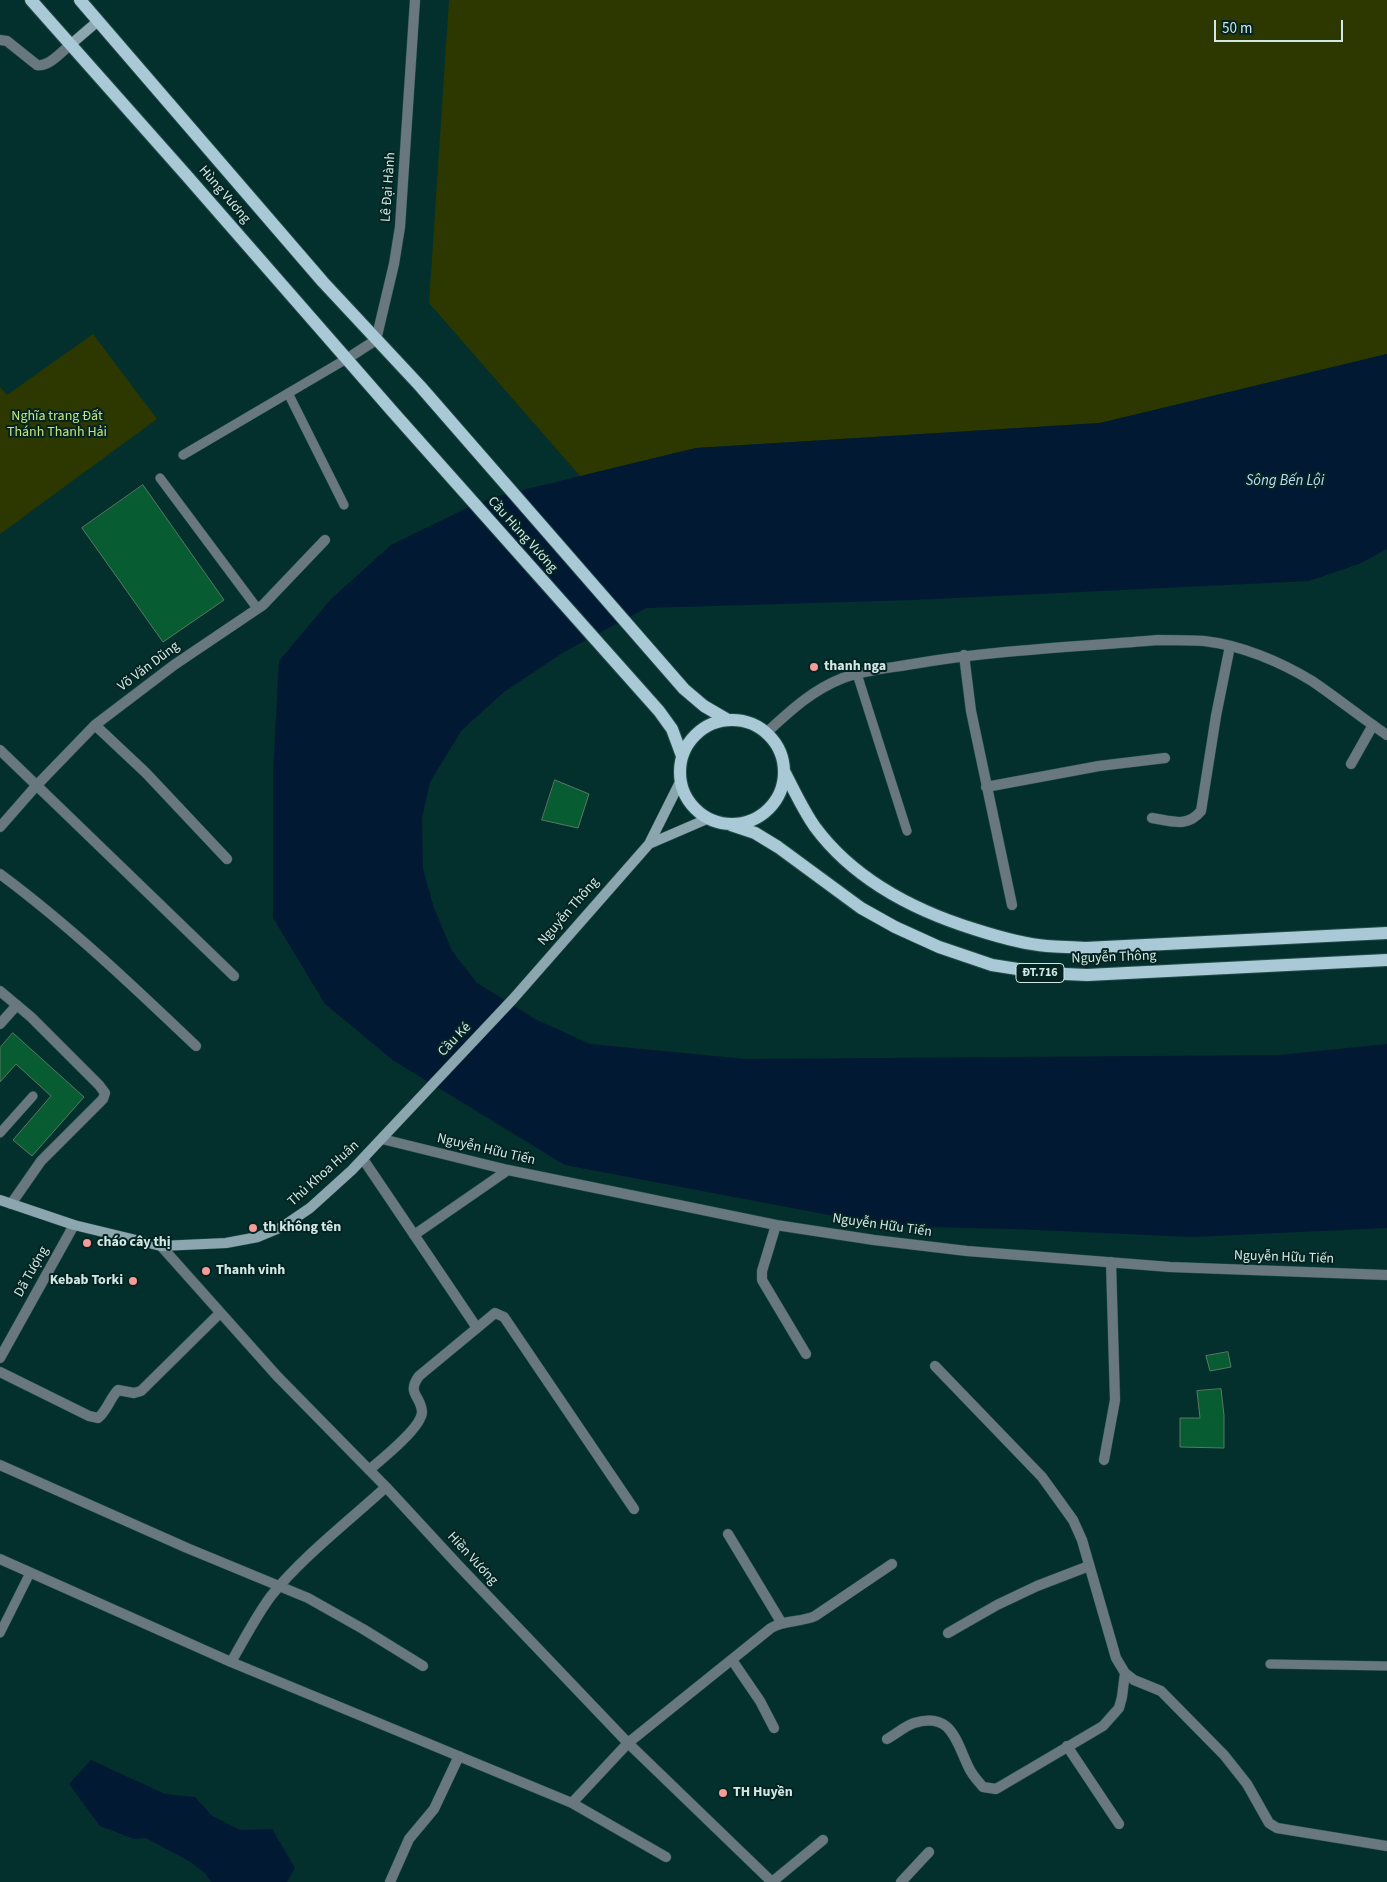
<!DOCTYPE html>
<html>
<head>
<meta charset="utf-8">
<style>
  body { margin:0 }
  #map { position:relative; width:1387px; height:1882px; overflow:hidden; background:#03302c; font-family:"Source Sans 3",sans-serif }
  canvas { display:block }
  .scale { position:absolute; left:1214px; top:20px; width:129px; height:22px; box-sizing:border-box; border:2px solid #d2e8e5; border-top:0; padding-left:6px; font-size:15px; line-height:18px; white-space:nowrap; color:#d2e8e5; -webkit-text-stroke:4px #042422; paint-order:stroke }
</style>
</head>
<body>
<div id="map">
<canvas width="1387" height="1882"></canvas>
<div class="scale">50 m</div>
</div>
<script>
const c = document.querySelector('canvas').getContext('2d');
c.lineJoin = 'round';
function fillPath(path, color) {
  c.fillStyle = color;
  c.fill(path, 'evenodd');
}
function stroke(path, color, width, dash) {
  c.strokeStyle = color;
  c.lineWidth = width;
  c.lineCap = dash ? 'butt' : 'round';
  c.setLineDash(dash || []);
  c.stroke(path);
}
function label(font, color, halo, rows, align = 'center') {
  c.font = font + ' "Source Sans 3",sans-serif';
  c.lineWidth = 4;
  c.setLineDash([]);
  c.textBaseline = 'middle';
  c.strokeStyle = halo;
  c.fillStyle = color;
  for (const [text, x, y, turn = 0] of rows) {
    c.save();
    c.translate(x, y);
    c.rotate((+turn || 0) * Math.PI / 180);
    c.textAlign = isNaN(turn) ? turn : align;
    if (halo) c.strokeText(text, 0, 0);
    c.fillText(text, 0, 0);
    c.restore();
  }
}
fillPath(new Path2D(`
  M449 0H1387V354L1100 423 696 448 580 476 429 303Z
  M93 334 157 419 0 534V387L7 395Z`), '#2c3800');
fillPath(new Path2D(`
  M1387 354V549L1359 564 1309 581 914 600 646 608 564 652 504 692 461 731 430 782 422 818 423 869 434 908 452 951 477 983 535 1019 590 1044 746 1059 1279 1055 1387 1044V1228L1192 1237 1013 1229 887 1226 565 1165 394 1061 325 1004 273 918V772L279 661 331 599 391 545 473 505 498 496 696 448 1100 423Z
  M91 1760 165 1794 195 1797 211 1815 240 1830 272 1829 295 1868 287 1882H211L205 1873 189 1861 146 1838 134 1839 100 1826 69 1784Z`), '#021933');
const building = new Path2D(`
  M143 485 224 600 163 642 82 528Z
  M555 780 589 794 578 828 542 820Z
  M13 1033 84 1097 32 1156 13 1140 51 1096 16 1064 0 1082V1048Z
  M1228 1352 1231 1367 1210 1371 1206 1356Z
  M1221 1389 1224 1415V1448L1180 1447V1418H1200L1197 1391Z`);
fillPath(building, '#085c32');
stroke(building, '#5a7863', 1);
const service = new Path2D(`
  M288 393 344 505
  M183 455 348 358
  M160 478 257 608
  M857 674 907 831
  M0 1133 33 1096
  M0 1633 30 1573
  M1270 1664 1387 1666`);
const minor = new Path2D(`
  M0 40 7 41 37 65C49 67 61 52 70 45
  M348 358 376 340 394 264 400 227 415 0
  M964 655 971 711 1012 905
  M95 725 146 773 227 859
  M0 750 234 976
  M1351 764 1373 725
  M986 787 1099 766 1165 758
  M1152 818C1172 821 1187 828 1201 811L1216 716 1230 646
  M0 827 36 786 95 725 174 665 263 605 325 540
  M0 874C70 926 133 986 196 1046
  M0 991 31 1017 99 1085 105 1093 103 1099 41 1161 11 1204
  M0 1024 17 1005
  M382 1139 508 1170 776 1225 874 1240 967 1251 1170 1267 1387 1275
  M363 1159 477 1328 495 1313 504 1317 634 1509
  M776 1225 762 1271V1280L806 1354
  M414 1235 508 1170
  M161 1246 277 1376 386 1487 459 1566 628 1743 772 1882
  M0 1358 74 1225
  M935 1366 1042 1477 1073 1520 1082 1540 1116 1658 1125 1673 1134 1680 1161 1691 1224 1755 1247 1784 1269 1823 1277 1828 1387 1846
  M0 1372 89 1416 98 1418C107 1411 110 1398 118 1390L134 1393 141 1391 220 1313
  M1104 1460 1115 1400 1111 1262
  M0 1465 187 1548 308 1598 363 1629 423 1666
  M369 1470C381 1460 422 1427 422 1412 421 1395 406 1394 419 1376L477 1328
  M728 1534 781 1622
  M0 1559 231 1662 572 1803 666 1857
  M948 1633 997 1605 1037 1586 1089 1566
  M732 1660 760 1701 774 1728
  M231 1662C244 1640 256 1616 271 1596 301 1558 350 1520 386 1487
  M887 1739C896 1734 905 1726 914 1723 952 1711 956 1742 969 1768 972 1775 978 1781 983 1787L996 1789 1103 1726 1119 1708 1122 1697 1125 1673
  M1067 1746 1119 1824
  M572 1803 628 1743 771 1628C787 1619 799 1623 815 1616L892 1564
  M390 1882 409 1839 434 1809 459 1756
  M772 1882 823 1840
  M901 1882 929 1852`);
const tertiary = new Path2D(`
  M766 733C790 711 812 690 843 678 865 670 890 668 913 664 994 650 1076 647 1158 640 1173 640 1189 640 1204 641 1241 645 1281 662 1312 681 1337 698 1362 718 1387 735`);
const secondary = new Path2D(`
  M70 45 98 21
  M649 844 707 819
  M0 1200 74 1225 161 1246 226 1243 258 1237 282 1227 310 1208 352 1170 513 999 649 844 680 782`);
const primary = new Path2D(`
  M31 0 187 176 393 412 659 711 672 729 682 756
  M80 0 323 282 420 386 684 689 704 706 728 720
  M680 772a52 52 0 1 1 104 0a52 52 0 1 1-104 0Z
  M784 771C794 790 803 810 815 827 855 881 915 911 977 930 999 937 1023 944 1047 946 1060 947 1073 947 1085 948L1387 933
  M731 825 755 833 778 847 861 908 895 927 939 947 992 965 1043 973 1087 975 1387 960`);
stroke(service, '#244d4a', 10);
stroke(minor, '#244d4a', 11);
stroke(tertiary, '#244d4a', 11);
stroke(secondary, '#244d4a', 11);
stroke(primary, '#244d4a', 14);
stroke(service, '#68787e', 9);
stroke(minor, '#68787e', 10);
stroke(tertiary, '#68787e', 10);
stroke(secondary, '#8ca6af', 10);
stroke(primary, '#a8c9d5', 12);
for (const [x, y, r, color] of [
  [814,667,5,"#f59b98"],
  [253,1228,5,"#f59b98"],
  [87,1243,5,"#f59b98"],
  [206,1271,5,"#f59b98"],
  [133,1281,5,"#f59b98"],
  [723,1793,5,"#f59b98"]
]) {
  const dot = new Path2D();
  dot.arc(x, y, r, 0, 2 * Math.PI);
  c.fillStyle = color;
  c.fill(dot);
  stroke(dot, '#042422', 2);
}
for (const [x, y, w] of [
  [1040,973,48]
]) {
  const box = new Path2D();
  box.roundRect(x - w / 2, y - 9.5, w, 19, 4);
  c.fillStyle = '#042422';
  c.fill(box);
  stroke(box, '#d2e8e5', 1);
}
label('bold 12px', '#d2e8e5', null, [
  ["ĐT.716",1040,973]
]);
label('14px', '#d2e8e5', '#042422', [
  ["Lê Đại Hành",389,187,-86],
  ["Hùng Vương",224,195,49],
  ["Cầu Hùng Vương",522,535,48],
  ["Võ Văn Dũng",149,667,-37],
  ["Nguyễn Thông",569,912,-49],
  ["Nguyễn Thông",1114,958,-2],
  ["Cầu Ké",455,1040,-46],
  ["Nguyễn Hữu Tiến",486,1150,13],
  ["Thủ Khoa Huân",324,1174,-42],
  ["Nguyễn Hữu Tiến",882,1226,8],
  ["Nguyễn Hữu Tiến",1284,1258,2],
  ["Dã Tượng",32,1272,-61],
  ["Hiền Vương",472,1559,47]
]);
label('14px', '#c8e37e', '#042422', [
  ["Nghĩa trang Đất",57,417],
  ["Thánh Thanh Hải",57,433]
]);
label('bold 14px', '#d2e8e5', '#042422', [
  ["thanh nga",824,667],
  ["th không tên",263,1228],
  ["cháo cây thị",97,1243],
  ["Thanh vinh",216,1271],
  ["Kebab Torki",123,1281,"right"],
  ["TH Huyền",733,1793]
], 'left');
label('italic 15px', '#c0dafa', '#042422', [
  ["Sông Bến Lội",1285,482]
]);
</script>
</body>
</html>
